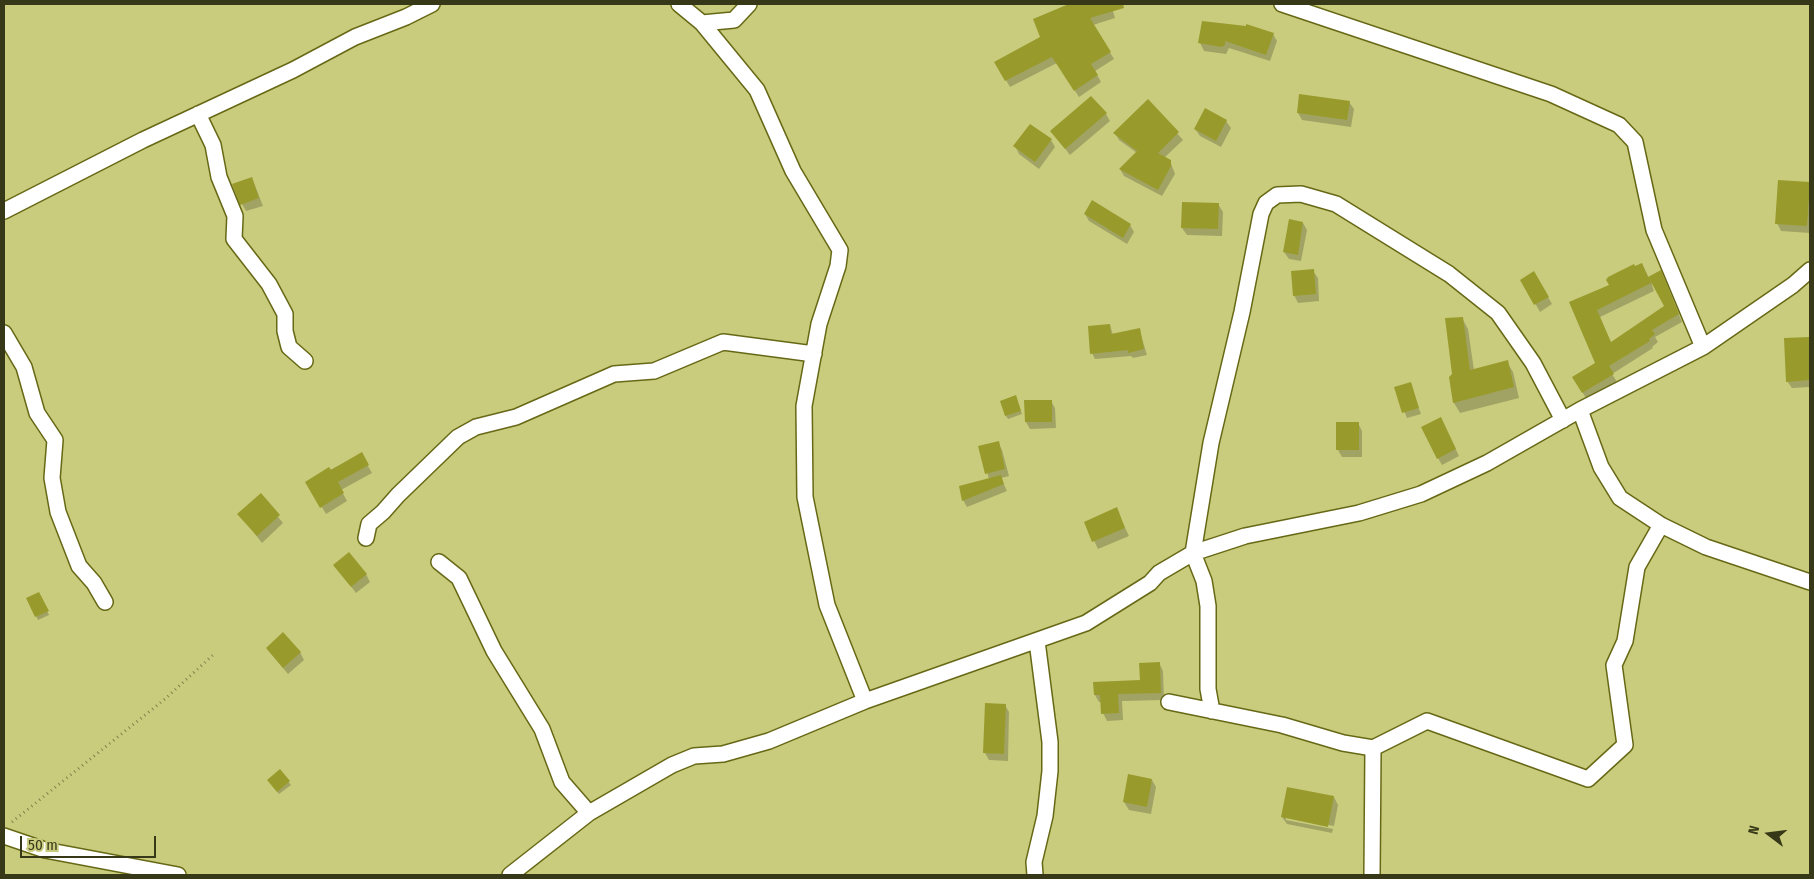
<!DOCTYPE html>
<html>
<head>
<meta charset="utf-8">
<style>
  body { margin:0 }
  #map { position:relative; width:1814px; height:879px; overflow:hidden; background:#c9cc7d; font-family:"Fira Sans Condensed",sans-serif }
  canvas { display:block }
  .frame { position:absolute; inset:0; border:5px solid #373817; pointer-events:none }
  .north { position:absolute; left:1744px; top:809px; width:50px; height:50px; -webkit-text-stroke:4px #c9cc7d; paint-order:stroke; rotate:285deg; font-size:14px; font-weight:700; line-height:20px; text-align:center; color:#373817 }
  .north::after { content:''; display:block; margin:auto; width:18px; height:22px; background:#373817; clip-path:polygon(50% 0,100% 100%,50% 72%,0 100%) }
  .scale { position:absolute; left:20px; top:836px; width:136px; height:22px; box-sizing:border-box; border:2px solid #373817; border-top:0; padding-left:6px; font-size:15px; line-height:18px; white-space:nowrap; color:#373817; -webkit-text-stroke:4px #c9cc7d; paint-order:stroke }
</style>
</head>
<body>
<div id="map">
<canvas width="1814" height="879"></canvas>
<div class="frame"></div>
<div class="north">N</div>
<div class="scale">50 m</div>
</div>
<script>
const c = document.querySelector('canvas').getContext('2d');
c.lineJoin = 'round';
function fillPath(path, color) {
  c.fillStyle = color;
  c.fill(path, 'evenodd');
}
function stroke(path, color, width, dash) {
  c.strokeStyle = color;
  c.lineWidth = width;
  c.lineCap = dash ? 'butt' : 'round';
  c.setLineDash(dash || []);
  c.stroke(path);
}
fillPath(new Path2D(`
  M1069 4H1111L1115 18 1093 25 1114 59 1095 71 1101 82 1079 97 1057 63 1010 87 996 63 1042 37 1035 19Z
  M1273 34 1277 41 1270 61 1229 48 1226 54 1204 51 1200 43Z
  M1148 100 1183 140 1164 158 1170 161 1175 174 1162 196 1124 176 1120 169 1137 153 1119 140 1115 133Z
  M1349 102 1354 109 1351 127 1302 120 1298 113Z
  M1106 114 1110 121 1070 155 1052 132Z
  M1226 121 1231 128 1221 147 1200 136 1195 129Z
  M1051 140 1055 147 1039 169 1019 154 1015 146Z
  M252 178 263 206 246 211 242 204Z
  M1809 183 1810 233 1781 231 1777 223Z
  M1218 204 1223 212 1222 236 1187 235 1182 228Z
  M1085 214 1130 225 1134 232 1127 244 1089 221Z
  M1303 223 1307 230 1301 261 1289 259 1284 252Z
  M1642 264 1649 278 1664 279 1682 322 1655 337 1658 342 1652 347 1653 348 1612 374 1617 382 1587 400 1574 378 1597 364 1571 303 1611 285ZM1653 284 1665 306 1611 344 1600 317 1654 291 1652 285Z
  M1313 271 1318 278 1319 301 1298 303 1294 295Z
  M1534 273 1552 304 1540 312 1522 280Z
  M1462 318 1468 329 1474 370 1507 362 1513 372 1519 398 1460 413 1454 403 1450 377 1453 375Z
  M1110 325 1113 335 1139 329 1147 355 1133 358 1131 356 1095 359 1092 353Z
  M1810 338V387L1792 388 1787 381 1785 339Z
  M1410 384 1421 414 1407 418 1395 388Z
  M1016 397 1022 414 1008 419 1006 416Z
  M1051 401 1055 408 1056 428 1030 429 1026 422Z
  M1358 423 1362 431V457H1342L1338 450Z
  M1444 425 1459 456 1442 465 1438 458Z
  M998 442 1002 450 1009 476 1001 478 1007 491 967 507 963 500 989 479 980 447Z
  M361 454 372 473 341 490 347 501 326 514 307 482Z
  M260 495 283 523 262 543 239 514Z
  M1116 509 1129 536 1098 549 1085 522Z
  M335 565 366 574 370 582 356 593Z
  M41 596 49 615 38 620 28 599Z
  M267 649 300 652 304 660 288 674Z
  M1159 663 1163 671 1164 700 1122 701 1123 720 1107 721 1103 713 1102 702H1099L1095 695 1141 681Z
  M1005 705 1009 712 1008 761 989 760 985 753Z
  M280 771 291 785 279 794 270 783Z
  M1129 776 1152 780 1156 787 1151 814 1129 810 1124 802Z
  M1334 797 1338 805 1334 826 1286 817V820L1333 829 1332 833 1287 824 1282 817Z`), '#0003');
fillPath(new Path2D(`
  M1069 4H1123L1124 8 1090 18 1111 52 1091 64 1098 75 1074 91 1052 57 1005 81 994 62 1040 37 1033 19Z
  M1202 21 1246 26V24L1274 33 1266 55 1225 41V45L1222 47 1198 43Z
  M1299 94 1350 101 1347 120 1297 113Z
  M1091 96 1107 113 1065 149 1050 131Z
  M1148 99 1179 132 1158 153 1171 160V166L1158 190 1119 169 1137 151 1113 133Z
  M1205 108 1227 120 1216 141 1194 129Z
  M1030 124 1052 139 1035 162 1013 146Z
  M252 177 259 198 240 205 232 184Z
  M1778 180 1810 182 1807 226 1775 224Z
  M1092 200 1131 224 1123 238 1084 214Z
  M1182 202 1219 203 1218 229 1181 228Z
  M1289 219 1303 222 1298 255 1283 252Z
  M1642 263 1648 277 1661 270 1679 314 1652 330 1655 334 1649 339 1650 341 1609 366 1614 374 1582 393 1572 377 1595 363 1569 302 1609 285 1606 280 1608 277 1634 264 1635 266ZM1650 280 1664 306 1611 342 1597 310 1651 283Z
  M1314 269 1316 294 1293 296 1291 271Z
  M1534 271 1549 297 1534 305 1520 280Z
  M1463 317 1470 370 1508 360 1514 387 1453 403 1449 377 1452 374 1445 318Z
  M1110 324 1111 334 1140 328 1144 349 1128 353V350L1090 354 1088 326Z
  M1810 337V380L1786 382 1784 338Z
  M1411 382 1419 408 1402 413 1394 387Z
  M1016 395 1021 411 1005 416 1000 401Z
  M1024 400H1052V422H1025Z
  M1441 417 1456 449 1437 459 1421 427Z
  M1336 422H1359V450H1336Z
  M999 441 1005 469 985 474 978 446Z
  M362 452 369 465 338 482 344 493 320 508 305 482 329 467 331 470Z
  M1001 475 1004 484 962 501 959 486Z
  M261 493 280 515 257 536 237 514Z
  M1117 507 1125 528 1092 542 1084 522Z
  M349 552 367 574 351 587 333 565Z
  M39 592 49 611 35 617 26 598Z
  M283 632 301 652 283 668 266 648Z
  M1160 662 1161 693 1118 694 1119 713 1101 714 1100 695H1094L1093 682 1140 680 1139 663Z
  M985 703 1006 704 1004 754 983 753Z
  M280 769 290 781 277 792 267 780Z
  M1128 774 1152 779 1147 807 1123 802Z
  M1287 787 1334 796 1328 827 1281 817Z`), '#999a2c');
const street = new Path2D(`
  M679 4 702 23 757 90 793 171 840 250 838 266 819 324 804 406 805 497 827 605 865 701
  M1282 4 1551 94 1619 125 1635 142 1654 230 1703 347
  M702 23 734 20 749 4
  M198 114 213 145 219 177 235 216 234 239 269 284 285 314V331L289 347 305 361
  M4 211 143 140 293 70 355 37 406 17 432 4
  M4 333 24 367 37 413 55 440 52 478 58 512 79 566 94 583 105 602
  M1580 410 1601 467 1620 498 1661 525 1706 547 1810 582
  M366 538 369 524 383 512 398 495 458 437 476 427 516 417 614 374 654 371 723 342 814 354
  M439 562 459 578 494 651 542 729 562 782 589 813
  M1169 702 1282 725 1343 743 1373 748
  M1212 711 1208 689V606L1204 581 1193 553 1211 443 1242 312 1261 214 1266 203 1277 195 1301 194 1336 204 1449 274 1498 313 1533 363 1563 420
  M4 836 45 850 178 875
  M510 875 589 813 672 765 694 756 723 754 769 741 865 701 1086 623 1150 583 1159 573 1193 553 1245 536 1359 513 1421 494 1487 463 1580 410 1703 347 1793 285 1810 270
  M1035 875 1034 862 1045 816 1050 771V742L1037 641
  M1372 875 1373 748 1427 721 1588 779 1625 745 1614 665 1625 641 1637 567 1661 525`);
stroke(street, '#676815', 18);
stroke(new Path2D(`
  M12 822 165 699 213 655`), '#81834b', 3, [1, 4]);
stroke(street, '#fff', 15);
</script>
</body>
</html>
